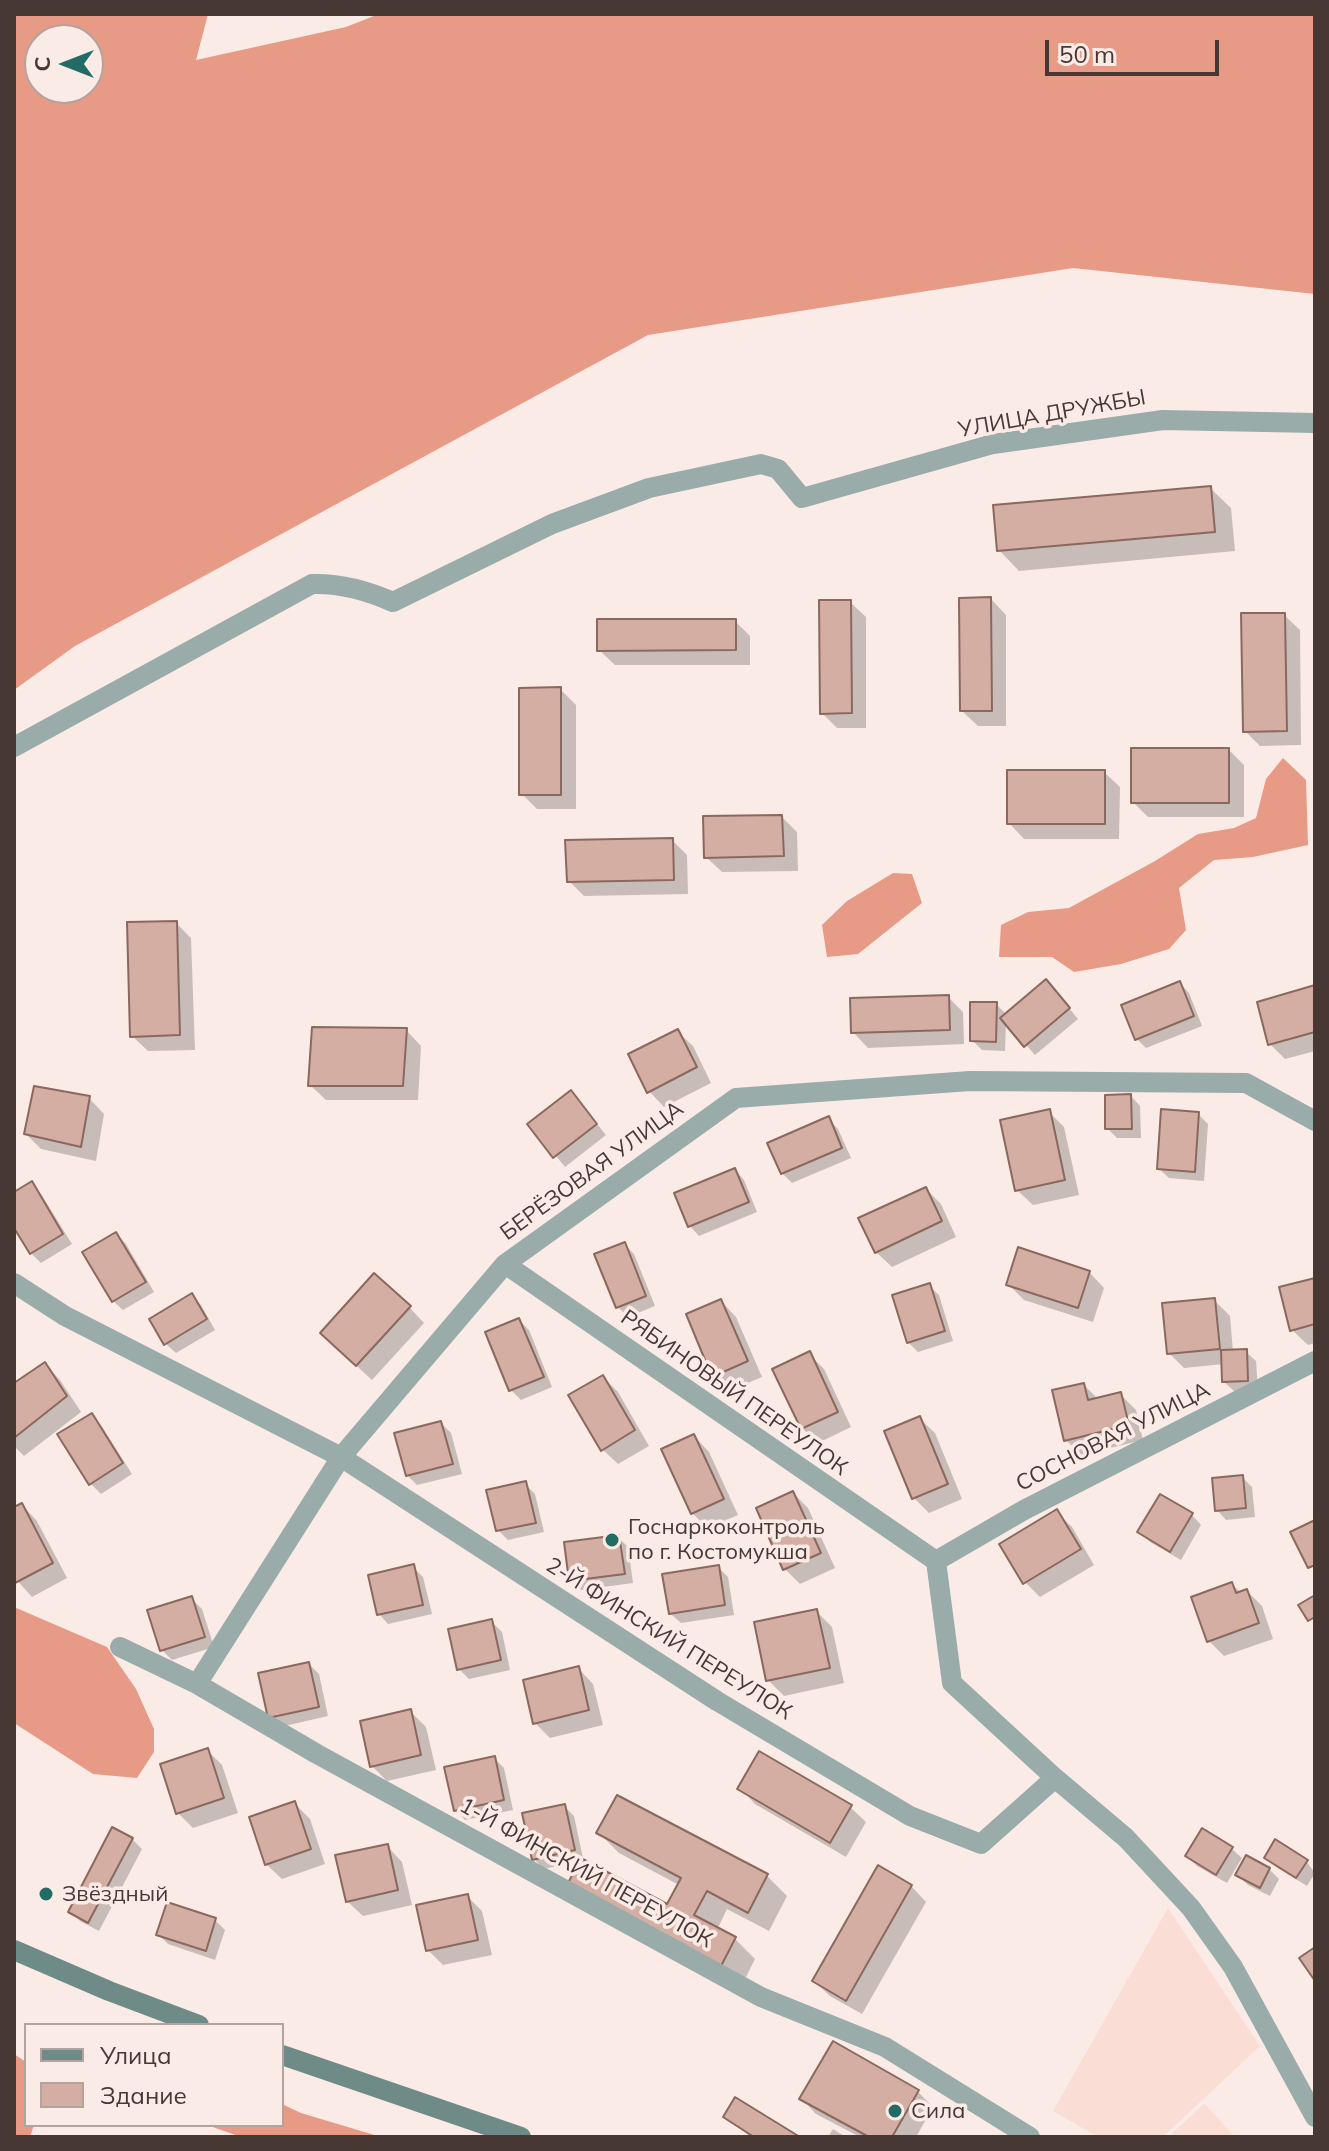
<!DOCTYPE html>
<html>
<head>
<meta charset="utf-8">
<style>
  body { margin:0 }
  #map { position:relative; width:1329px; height:2151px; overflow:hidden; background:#fbebe6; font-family:Mulish,sans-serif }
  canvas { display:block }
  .frame { position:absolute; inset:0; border:16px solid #483834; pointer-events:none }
  .legend { position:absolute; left:24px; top:2023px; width:260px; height:104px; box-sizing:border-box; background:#fbebe6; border:2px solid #b3a39f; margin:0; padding:10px 14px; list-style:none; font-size:24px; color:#483834 }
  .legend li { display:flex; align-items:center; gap:16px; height:40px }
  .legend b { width:40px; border:2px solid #b3a39f }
  .north { position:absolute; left:24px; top:24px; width:80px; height:80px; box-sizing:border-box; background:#fbebe6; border:2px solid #b3a39f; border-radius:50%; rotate:270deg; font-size:22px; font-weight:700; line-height:32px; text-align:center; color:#483834 }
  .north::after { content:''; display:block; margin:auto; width:28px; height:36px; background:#226c65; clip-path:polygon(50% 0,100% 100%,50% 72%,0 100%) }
  .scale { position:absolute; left:1045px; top:40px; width:174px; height:36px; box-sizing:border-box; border:4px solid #483834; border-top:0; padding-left:10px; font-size:24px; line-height:28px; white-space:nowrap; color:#483834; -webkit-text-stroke:6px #fbebe6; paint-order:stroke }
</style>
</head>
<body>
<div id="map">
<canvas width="1329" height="2151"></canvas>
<div class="frame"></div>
<ul class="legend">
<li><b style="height:10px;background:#6f8b87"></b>Улица</li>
<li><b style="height:22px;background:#d4aea3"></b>Здание</li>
</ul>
<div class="north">С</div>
<div class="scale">50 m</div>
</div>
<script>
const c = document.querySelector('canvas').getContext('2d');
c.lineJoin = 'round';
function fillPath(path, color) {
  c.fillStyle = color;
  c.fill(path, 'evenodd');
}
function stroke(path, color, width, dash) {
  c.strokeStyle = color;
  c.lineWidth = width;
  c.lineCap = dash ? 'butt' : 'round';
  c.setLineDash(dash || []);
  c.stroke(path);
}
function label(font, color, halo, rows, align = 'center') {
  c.font = font + ' Mulish,sans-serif';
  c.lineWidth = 7;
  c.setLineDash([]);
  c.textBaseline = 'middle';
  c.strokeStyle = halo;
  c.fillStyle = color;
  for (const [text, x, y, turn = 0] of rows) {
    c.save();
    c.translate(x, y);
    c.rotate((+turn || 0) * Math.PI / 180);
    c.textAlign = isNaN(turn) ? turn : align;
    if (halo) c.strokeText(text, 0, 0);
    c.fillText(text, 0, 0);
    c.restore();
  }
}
fillPath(new Path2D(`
  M1168 1908 1260 2046 1163 2137H1098L1053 2111Z
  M1205 2104 1233 2135 1168 2137 1204 2104Z`), '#faddd5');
fillPath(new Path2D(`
  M14 14H208L196 60 346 27 379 14H1315V294L1073 268 648 335 75 646 14 690ZM40 40H88V88H40Z
  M1283 758 1306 780 1308 845 1253 857 1214 860 1179 888 1186 930 1169 949 1121 964 1074 972 1052 957H999L1001 925 1028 912 1069 908 1155 861 1198 834 1234 828 1256 818 1266 779Z
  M893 873 912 874 922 903 858 954 827 957 822 925 847 901Z
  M14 1607 107 1647 136 1689 154 1729V1752L137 1778 93 1774 14 1723Z
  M14 2054 26 2062V2125H34L30 2137H14Z
  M282 2104 301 2113 381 2137H241L207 2125H282Z`), '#e79a86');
fillPath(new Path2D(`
  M1210 488 1231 508 1235 551 1019 571 999 550Z
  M991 599 1006 615V726H978L962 711Z
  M850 602 866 617V728H837L822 713Z
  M1284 615 1300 630 1301 745 1260 746 1245 731Z
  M735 621 750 636V665H615L599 650Z
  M560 689 576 705V809H537L522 794Z
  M1229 750 1244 765V817H1148L1133 802Z
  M1104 772 1120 787 1119 839H1024L1009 823Z
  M782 817 797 832 798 871 722 872 706 857Z
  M672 840 687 855 688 894 584 896 569 881Z
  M176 923 191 938 195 1050 148 1051 132 1036Z
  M1180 983 1189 993 1202 1026 1146 1048 1137 1039Z
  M1315 988V1051L1285 1059 1270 1044Z
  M1056 992 1078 1019 1035 1055 1006 1022 1005 1051 982 1050 972 1040 996 1004 1007 1015Z
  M948 997 963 1012 964 1044 868 1048 853 1032Z
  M406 1030 421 1046 418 1100H326L310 1085Z
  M677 1031 693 1046 711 1083 664 1107 649 1091Z
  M571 1092 606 1135 565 1167 530 1124Z
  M1131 1096 1140 1106 1141 1138H1117L1107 1128Z
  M89 1098 104 1114 96 1161 41 1149 26 1134Z
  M1049 1112 1064 1127 1079 1195 1033 1205 1017 1190Z
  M1198 1114 1208 1124 1204 1181 1169 1178 1159 1169Z
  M828 1119 838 1129 851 1158 792 1183 782 1173Z
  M735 1170 744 1180 757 1212 699 1236 690 1226Z
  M31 1184 41 1194 72 1244 41 1263 31 1253 14 1224V1194Z
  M926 1189 941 1204 956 1237 892 1267 876 1252Z
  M116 1234 126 1244 154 1292 123 1310 113 1301Z
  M624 1244 634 1254 655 1306 628 1317 618 1307Z
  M1089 1272 1104 1288 1093 1322 1024 1300 1008 1284Z
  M1315 1280V1343L1308 1345 1292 1330Z
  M929 1286 939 1295 953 1341 918 1352 908 1342Z
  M191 1295 201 1305 215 1330 176 1353 166 1344Z
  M1214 1300 1230 1316 1233 1352H1246L1256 1361 1258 1390 1234 1391 1224 1382V1364L1184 1368 1169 1353Z
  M721 1301 736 1317 762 1377 729 1391 714 1375Z
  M409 1307 424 1323 372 1380 337 1348Z
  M519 1320 529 1330 552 1387 521 1400 511 1390Z
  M809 1354 824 1369 851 1427 818 1443 802 1428Z
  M45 1364 60 1380 81 1412 24 1456 14 1446V1386Z
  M603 1377 618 1392 649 1446 618 1464 602 1449Z
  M1084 1385 1098 1399 1120 1394 1136 1410 1143 1440 1081 1455 1066 1440Z
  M91 1415 101 1425 132 1474 101 1494 91 1484 60 1435Z
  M919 1418 935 1433 962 1499 929 1513 914 1498Z
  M441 1423 451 1433 462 1474 417 1485 407 1475Z
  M694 1436 709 1452 738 1515 708 1528 692 1513Z
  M1242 1477 1252 1487 1255 1517 1226 1520 1217 1510Z
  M525 1484 535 1494 544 1532 508 1540 498 1530Z
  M793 1493 808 1508 835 1568 800 1584 785 1569Z
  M22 1505 37 1521 67 1578 32 1597 14 1577V1510Z
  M1056 1512 1072 1527 1094 1565 1040 1597 1025 1582Z
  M1192 1515 1201 1525 1181 1560 1150 1542 1140 1532Z
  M618 1537 628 1547 633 1583 581 1590 571 1580Z
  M413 1567 423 1577 432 1614 388 1624 379 1614Z
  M718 1567 728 1577 734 1615 681 1623 671 1614Z
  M1232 1584 1241 1593 1247 1591 1262 1606 1273 1639 1224 1656 1209 1641Z
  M192 1599 202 1609 214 1647 172 1660 162 1650Z
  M816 1611 832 1627 844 1683 784 1696 768 1680Z
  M492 1622 502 1632 510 1670 469 1679 459 1669Z
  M309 1664 319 1674 328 1716 280 1727 270 1717Z
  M578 1668 593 1684 603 1725 550 1738 535 1723Z
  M411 1712 426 1727 436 1770 387 1781 372 1766Z
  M207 1750 222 1765 238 1813 193 1828 178 1813Z
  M494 1758 504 1768 513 1810 465 1820 456 1810Z
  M740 1788 850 1807 866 1822 846 1857 755 1804Z
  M618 1797 767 1876 787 1896 769 1931 727 1909 717 1930 735 1939 755 1959 741 1987 589 1907 569 1886 582 1860 544 1869 534 1859 524 1815 564 1806 574 1816 584 1863 668 1907 679 1885 619 1853 599 1833Z
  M294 1803 310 1819 325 1864 282 1879 266 1864Z
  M1202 1831 1232 1849 1242 1858 1227 1883 1197 1866 1187 1856Z
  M132 1839 142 1849 99 1931 80 1921 70 1911Z
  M387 1846 402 1862 412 1905 363 1916 347 1901Z
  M1266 1857 1306 1861 1315 1873 1307 1886 1276 1867Z
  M1269 1869 1279 1879 1270 1896 1248 1885 1238 1875Z
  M911 1886 926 1902 862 2014 830 1996 814 1981Z
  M467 1896 482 1911 492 1955 443 1965 428 1950Z
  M215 1920 225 1930 215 1960 168 1944 158 1934Z
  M918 2092 933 2107 916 2137H860L816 2114 801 2098Z
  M725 2117 796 2137H751Z
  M833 2129 846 2137H828Z`), '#0003');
const building = new Path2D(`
  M1211 486 1215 532 997 551 993 505Z
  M991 597 992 711H960L959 598Z
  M819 600H851L852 713 820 714Z
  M1241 613H1285L1287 731 1243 732Z
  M597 619H736V650L597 651Z
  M561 687V795H519V688Z
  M1131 748H1229V803H1131Z
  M1007 770H1105V824H1007Z
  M782 815 784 856 704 858 703 816Z
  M673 838 674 880 567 882 565 840Z
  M177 921 180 1035 130 1037 127 922Z
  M1046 979 1070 1008 1024 1047 1000 1018Z
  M1180 981 1194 1016 1135 1040 1121 1005Z
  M1315 985V1032L1268 1045 1257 1002Z
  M949 995 950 1030 851 1033 850 998Z
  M970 1002H997L996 1042 970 1041Z
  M312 1027 407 1028 403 1086H308Z
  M678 1029 697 1067 647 1093 628 1054Z
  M34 1086 90 1096 81 1147 24 1134Z
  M571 1090 597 1124 553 1158 527 1124Z
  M1131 1094 1132 1129H1105V1095Z
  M1050 1109 1065 1180 1015 1191 1000 1120Z
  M1161 1109 1199 1112 1195 1172 1157 1169Z
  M829 1116 842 1148 781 1174 767 1143Z
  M735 1168 749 1202 688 1227 674 1193Z
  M32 1181 63 1234 30 1254 14 1228V1192Z
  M926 1187 942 1221 875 1253 858 1218Z
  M116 1232 146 1282 112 1302 82 1252Z
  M625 1242 646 1296 616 1308 594 1254Z
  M1018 1247 1090 1271 1078 1308 1006 1285Z
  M374 1273 411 1306 356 1366 320 1333Z
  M1315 1278V1324L1290 1331 1279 1287Z
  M930 1283 945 1331 907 1343 892 1295Z
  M192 1293 207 1319 164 1345 149 1319Z
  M1215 1298 1220 1349 1167 1354 1162 1303Z
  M721 1299 748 1361 712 1377 686 1314Z
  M519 1318 544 1377 509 1391 485 1332Z
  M1247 1349 1248 1381 1222 1382 1221 1350Z
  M810 1351 838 1412 801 1429 772 1369Z
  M45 1362 67 1396 14 1438V1383Z
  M603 1375 635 1430 601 1451 568 1395Z
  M1084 1383 1088 1400 1121 1392 1129 1425 1064 1441 1052 1390Z
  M92 1413 123 1463 89 1485 57 1434Z
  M920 1416 948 1484 912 1499 884 1431Z
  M441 1421 453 1464 406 1476 394 1433Z
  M694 1434 724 1499 691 1514 661 1449Z
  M1243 1475 1246 1508 1215 1511 1212 1478Z
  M526 1481 536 1523 496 1531 486 1490Z
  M793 1491 821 1553 783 1570 756 1508Z
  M1160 1494 1193 1513 1170 1552 1137 1532Z
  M22 1503 53 1563 15 1583 14 1507Z
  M1057 1509 1081 1549 1023 1584 999 1544Z
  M1315 1520V1565L1308 1568 1290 1532Z
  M619 1535 625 1574 569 1581 564 1542Z
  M414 1564 423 1605 377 1615 368 1575Z
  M719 1565 725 1605 669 1614 662 1574Z
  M1232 1582 1236 1593 1247 1589 1259 1623 1207 1642 1191 1597Z
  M1315 1595V1617L1308 1621 1298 1605Z
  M192 1596 205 1637 160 1651 147 1610Z
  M817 1609 830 1668 766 1681 754 1622Z
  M492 1619 501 1660 457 1670 448 1629Z
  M309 1662 319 1707 268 1718 258 1673Z
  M579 1666 589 1710 533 1724 523 1680Z
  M411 1709 421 1755 370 1767 360 1721Z
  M208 1748 224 1798 176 1814 160 1764Z
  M759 1751 852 1805 830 1843 737 1789Z
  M495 1756 504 1800 454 1811 444 1767Z
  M617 1795 768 1874 748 1913 707 1891 694 1915 736 1937 720 1968 566 1887 581 1858 667 1904 681 1878 596 1833Z
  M295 1801 311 1849 265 1865 249 1817Z
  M565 1804 575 1850 532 1860 522 1813Z
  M112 1827 133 1838 88 1923 68 1912Z
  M1202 1828 1233 1847 1216 1875 1185 1856Z
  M1275 1839 1308 1860 1296 1878 1264 1858Z
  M388 1844 398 1890 346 1902 335 1855Z
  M1246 1855 1270 1868 1260 1888 1235 1875Z
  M878 1865 912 1885 846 2001 812 1981Z
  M468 1894 478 1940 426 1951 416 1905Z
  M167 1902 216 1918 206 1951 156 1935Z
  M1315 1947V1981L1299 1958Z
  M833 2041 919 2090 892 2137H869L799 2099Z
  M735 2097 800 2137H754L723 2117Z`);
fillPath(building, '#d4aea3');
stroke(building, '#8a685e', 2);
stroke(new Path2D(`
  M14 747 312 584C341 583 366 590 393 602L552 524 649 488 761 464 778 469 802 498 993 444 1163 420 1315 423
  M505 1264 936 1561
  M14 1283 65 1316 341 1457 717 1701 910 1816 981 1844 1055 1778
  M936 1561 952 1683 1055 1778 1126 1838 1191 1908 1233 1967 1315 2117
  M936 1561 1024 1510 1315 1361
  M120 1647 197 1684 317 1754 761 1997 885 2047 1030 2137
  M197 1684 341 1457 505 1264 736 1098 970 1081 1246 1083 1315 1121`), '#99aca9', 20);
stroke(new Path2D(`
  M14 1950 109 1991 199 2025
  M282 2055 521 2137`), '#6f8b87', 20);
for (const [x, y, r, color] of [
  [612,1540,8,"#226c65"],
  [46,1894,8,"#226c65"],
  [895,2111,8,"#226c65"]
]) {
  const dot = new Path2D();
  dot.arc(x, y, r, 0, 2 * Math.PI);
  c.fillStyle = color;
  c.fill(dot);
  stroke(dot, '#fbebe6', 3);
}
label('22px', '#483834', '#fbebe6', [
  ["УЛИЦА ДРУЖБЫ",1052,414,-10],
  ["БЕРЁЗОВАЯ УЛИЦА",592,1171,-36],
  ["РЯБИНОВЫЙ ПЕРЕУЛОК",734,1393,35],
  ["СОСНОВАЯ УЛИЦА",1113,1437,-27],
  ["2-Й ФИНСКИЙ ПЕРЕУЛОК",669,1639,32],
  ["1-Й ФИНСКИЙ ПЕРЕУЛОК",586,1873,29]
]);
label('22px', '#483834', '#fbebe6', [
  ["Госнаркоконтроль",628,1527],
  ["по г. Костомукша",628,1552],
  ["Звёздный",62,1894],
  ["Сила",911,2111]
], 'left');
</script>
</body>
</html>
